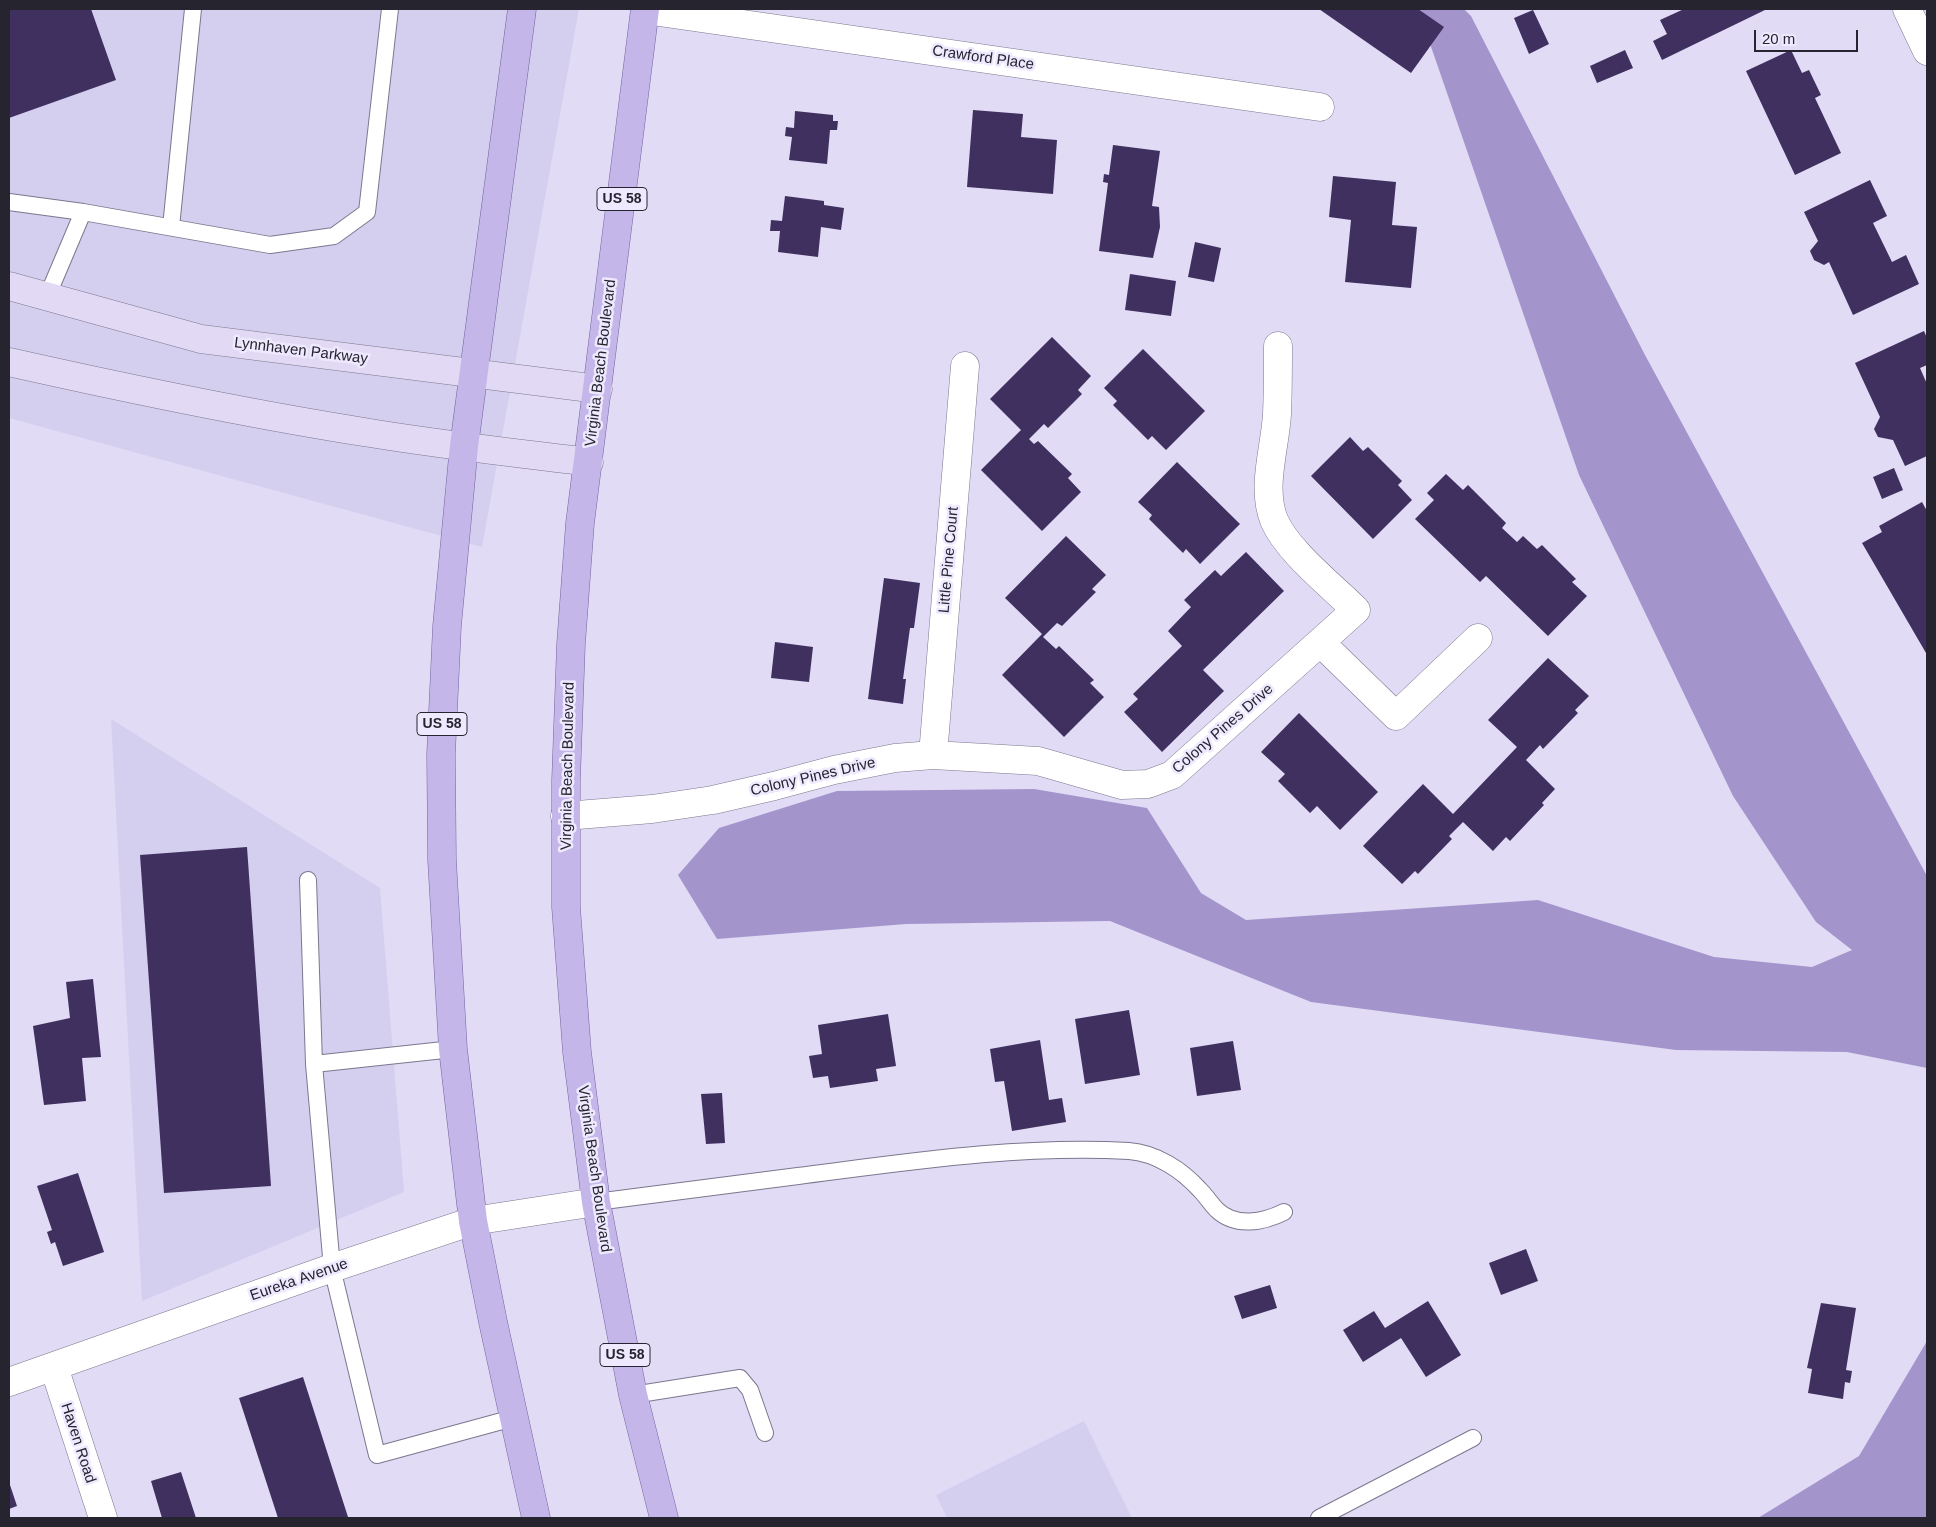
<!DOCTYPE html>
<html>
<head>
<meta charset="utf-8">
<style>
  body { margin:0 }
  #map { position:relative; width:1936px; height:1527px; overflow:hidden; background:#e1dbf5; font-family:Arial,sans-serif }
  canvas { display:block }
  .frame { position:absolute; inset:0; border:10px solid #26242e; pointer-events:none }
  .scale { position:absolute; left:1754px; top:30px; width:104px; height:22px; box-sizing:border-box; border:2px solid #26242e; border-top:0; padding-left:6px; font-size:15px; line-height:18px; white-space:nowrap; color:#26242e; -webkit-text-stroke:4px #eee9ff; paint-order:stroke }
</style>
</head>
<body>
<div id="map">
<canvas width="1936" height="1527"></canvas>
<div class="frame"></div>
<div class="scale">20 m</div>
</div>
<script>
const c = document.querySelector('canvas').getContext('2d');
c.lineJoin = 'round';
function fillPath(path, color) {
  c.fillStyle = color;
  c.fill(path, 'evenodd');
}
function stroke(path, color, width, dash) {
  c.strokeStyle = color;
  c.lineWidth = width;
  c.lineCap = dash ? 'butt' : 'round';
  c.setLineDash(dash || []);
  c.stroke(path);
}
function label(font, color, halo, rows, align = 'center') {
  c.font = font + ' Arial,sans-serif';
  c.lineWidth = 5;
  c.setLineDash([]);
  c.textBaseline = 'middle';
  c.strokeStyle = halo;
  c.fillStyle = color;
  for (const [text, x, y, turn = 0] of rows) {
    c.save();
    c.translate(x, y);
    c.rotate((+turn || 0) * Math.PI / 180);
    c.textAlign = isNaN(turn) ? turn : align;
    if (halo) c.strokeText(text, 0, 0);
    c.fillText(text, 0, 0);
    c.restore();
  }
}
fillPath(new Path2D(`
  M9 9H579L482 547 9 418Z
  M111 719 380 888 404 1192 142 1301Z
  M1084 1421 1132 1518H947L936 1495Z`), '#d5cfef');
fillPath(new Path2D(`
  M1418 9H1464L1471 16 1645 355 1927 876V1068L1847 1052 1676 1050 1311 1002 1110 921 906 924 717 939 678 875 719 828 837 791 1034 789 1147 808 1201 893 1246 920 1538 900 1714 957 1812 967 1852 950 1816 922 1733 796 1579 475Z
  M1927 1341V1518H1758L1859 1456Z`), '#a395cc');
fillPath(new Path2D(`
  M9 9H91L116 80 9 118Z
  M1319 9H1418L1444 27 1411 73Z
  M1684 9H1767L1662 60 1653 41 1667 34 1660 20Z
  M1533 10 1549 44 1529 54 1514 18Z
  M1625 50 1633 68 1597 83 1590 66Z
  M1791 50 1802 73 1809 70 1821 95 1815 98 1841 153 1795 175 1746 71Z
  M973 110 1023 114 1021 137 1057 140 1053 194 967 187Z
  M795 111 833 115V121H838L837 130H830L827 164 789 160 792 137 785 136 786 127 794 128Z
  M1113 145 1160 151 1152 206 1159 207 1160 227 1153 258 1099 251 1108 183 1103 182 1104 174 1109 175Z
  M1333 176 1396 182 1392 225 1417 227 1411 288 1345 282 1351 220 1329 217Z
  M1870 180 1887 216 1873 223 1892 262 1906 255 1919 284 1853 315 1829 262 1824 265 1814 260 1810 251 1818 241 1804 212Z
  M785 196 824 201V205L844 208 841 230 821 227 818 257 778 252 780 231H770L771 220 782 221Z
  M1195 242 1221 248 1214 282 1188 277Z
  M1130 274 1176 281 1171 316 1125 310Z
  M1924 331 1927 338V365L1920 368 1927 384V456L1905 466 1893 440 1878 437 1874 429 1880 417 1855 363Z
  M1052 337 1091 376 1078 390 1082 394 1048 428 1044 424 1029 439 1034 444 1038 441 1072 474 1068 478 1081 492 1042 531 981 470 1021 430 990 399Z
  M1143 349 1205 411 1166 450 1152 436 1148 440 1113 405 1117 401 1104 388Z
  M1350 437 1363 451 1368 447 1402 481 1398 485 1412 500 1373 539 1311 476Z
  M1177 462 1240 524 1200 564 1186 549 1183 553 1149 519 1152 515 1138 502Z
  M1894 468 1903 490 1882 499 1873 477Z
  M1446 474 1463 490 1468 485 1506 523 1502 528 1517 542 1523 536 1537 549 1542 545 1576 579 1572 582 1587 596 1548 636 1486 576 1480 582 1415 519 1434 500 1427 493Z
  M1922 502 1927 511V652L1926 653 1862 543 1882 532 1879 526Z
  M1066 536 1106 575 1092 589 1096 592 1062 626 1057 623 1043 637 1056 649 1059 646 1094 680 1090 683 1104 697 1064 737 1002 675 1042 634 1005 598Z
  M1246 552 1284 591 1203 670 1224 691 1162 752 1124 712 1138 699 1133 694 1182 646 1168 631 1191 607 1184 600 1215 570 1221 576Z
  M884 578 920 583 914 628H910L903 679H906L903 704 868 699Z
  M775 642 813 647 809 682 771 678Z
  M1548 658 1589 696 1575 710 1578 713 1543 749 1540 745 1526 760 1555 789 1542 803 1544 805 1510 841 1506 837 1493 851 1463 822 1449 836 1452 839 1418 874 1415 871 1402 884 1363 846 1423 784 1453 814 1517 747 1488 720Z
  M1299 713 1378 792 1340 830 1317 806 1310 813 1278 781 1285 774 1261 752Z
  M247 847 271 1186 164 1193 140 855Z
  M93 979 101 1057 82 1058 86 1101 44 1105 33 1026 70 1018 66 982Z
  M1129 1010 1140 1075 1085 1084 1075 1019Z
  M888 1014 896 1066 876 1069 878 1081 830 1088 828 1076 813 1078 809 1056 822 1054 818 1025Z
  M1040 1040 1049 1100 1062 1098 1066 1122 1012 1131 1004 1081 995 1082 990 1049Z
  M1233 1041 1241 1090 1197 1096 1190 1048Z
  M722 1093 725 1143 706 1144 701 1094Z
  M78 1173 104 1252 63 1266 55 1242 51 1244 47 1232 52 1230 37 1186Z
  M1526 1249 1538 1281 1501 1295 1489 1263Z
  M1270 1285 1277 1308 1242 1319 1234 1296Z
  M1428 1301 1461 1355 1426 1377 1401 1338 1363 1362 1343 1330 1374 1311 1385 1328Z
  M1821 1303 1856 1308 1846 1370 1852 1371 1850 1383 1845 1382 1843 1399 1808 1393 1812 1369 1807 1368Z
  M303 1377 348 1517 343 1518H278L239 1398Z
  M181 1472 196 1518H162L151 1481Z
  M9 1482 17 1506 9 1509Z`), '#3f3060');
const service = new Path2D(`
  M9 202 83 212 47 297
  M83 212 270 245 334 236 367 212 390 9
  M171 227 193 9
  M308 880 314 1064 332 1268 377 1455 513 1418
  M314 1064 453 1049
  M596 1202C663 1193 731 1185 798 1176 908 1162 1018 1145 1129 1151 1156 1153 1182 1170 1200 1190 1206 1196 1211 1204 1217 1210 1236 1228 1264 1222 1284 1212
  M633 1395 740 1378 750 1390 765 1433
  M1319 1518 1473 1438`);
const minor = new Path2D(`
  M1907 9 1927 51
  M645 10 1320 107
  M1321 643 1396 716 1478 638
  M933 755 965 366
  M565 816 652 809 713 800 774 786 834 770 895 758 933 755 1038 761 1122 785 1148 784 1172 775 1356 610C1332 586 1287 551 1274 520 1261 487 1275 449 1277 414 1278 392 1278 369 1278 346
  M54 1367 103 1518
  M9 1382 332 1268 473 1221 596 1202`);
const secondary = new Path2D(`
  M9 286 201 339 598 389
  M9 362C129 389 249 414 370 433 443 445 516 453 589 462`);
const primary = new Path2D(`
  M522 9 464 446 447 626 441 754 442 860 453 1049 473 1221 493 1322 536 1518
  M645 9 580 523 571 644 566 780V907L577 1052 596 1202 633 1395 664 1518`);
stroke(service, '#7c778e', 18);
stroke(minor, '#7c778e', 29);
stroke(secondary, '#7c778e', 29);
stroke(primary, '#73639e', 29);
stroke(service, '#fff', 16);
stroke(minor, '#fff', 28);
stroke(secondary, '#e2daf4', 28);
stroke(primary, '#c4b6e9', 28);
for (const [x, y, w] of [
  [622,199,50],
  [442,724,50],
  [625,1355,50]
]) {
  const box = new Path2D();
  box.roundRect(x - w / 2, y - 11.5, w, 23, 4);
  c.fillStyle = '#eee9ff';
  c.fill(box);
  stroke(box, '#26242e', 1);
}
label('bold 14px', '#26242e', null, [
  ["US 58",622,199],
  ["US 58",442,724],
  ["US 58",625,1355]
]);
label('15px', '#26242e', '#eee9ff', [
  ["Crawford Place",983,58,8],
  ["Lynnhaven Parkway",301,351,7],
  ["Virginia Beach Boulevard",601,363,-83],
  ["Little Pine Court",949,560,-85],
  ["Colony Pines Drive",1223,729,-41],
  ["Virginia Beach Boulevard",568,766,-89],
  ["Colony Pines Drive",813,777,-13],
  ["Virginia Beach Boulevard",594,1169,82],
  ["Eureka Avenue",299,1280,-19],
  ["Haven Road",78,1443,72]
]);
</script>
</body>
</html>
